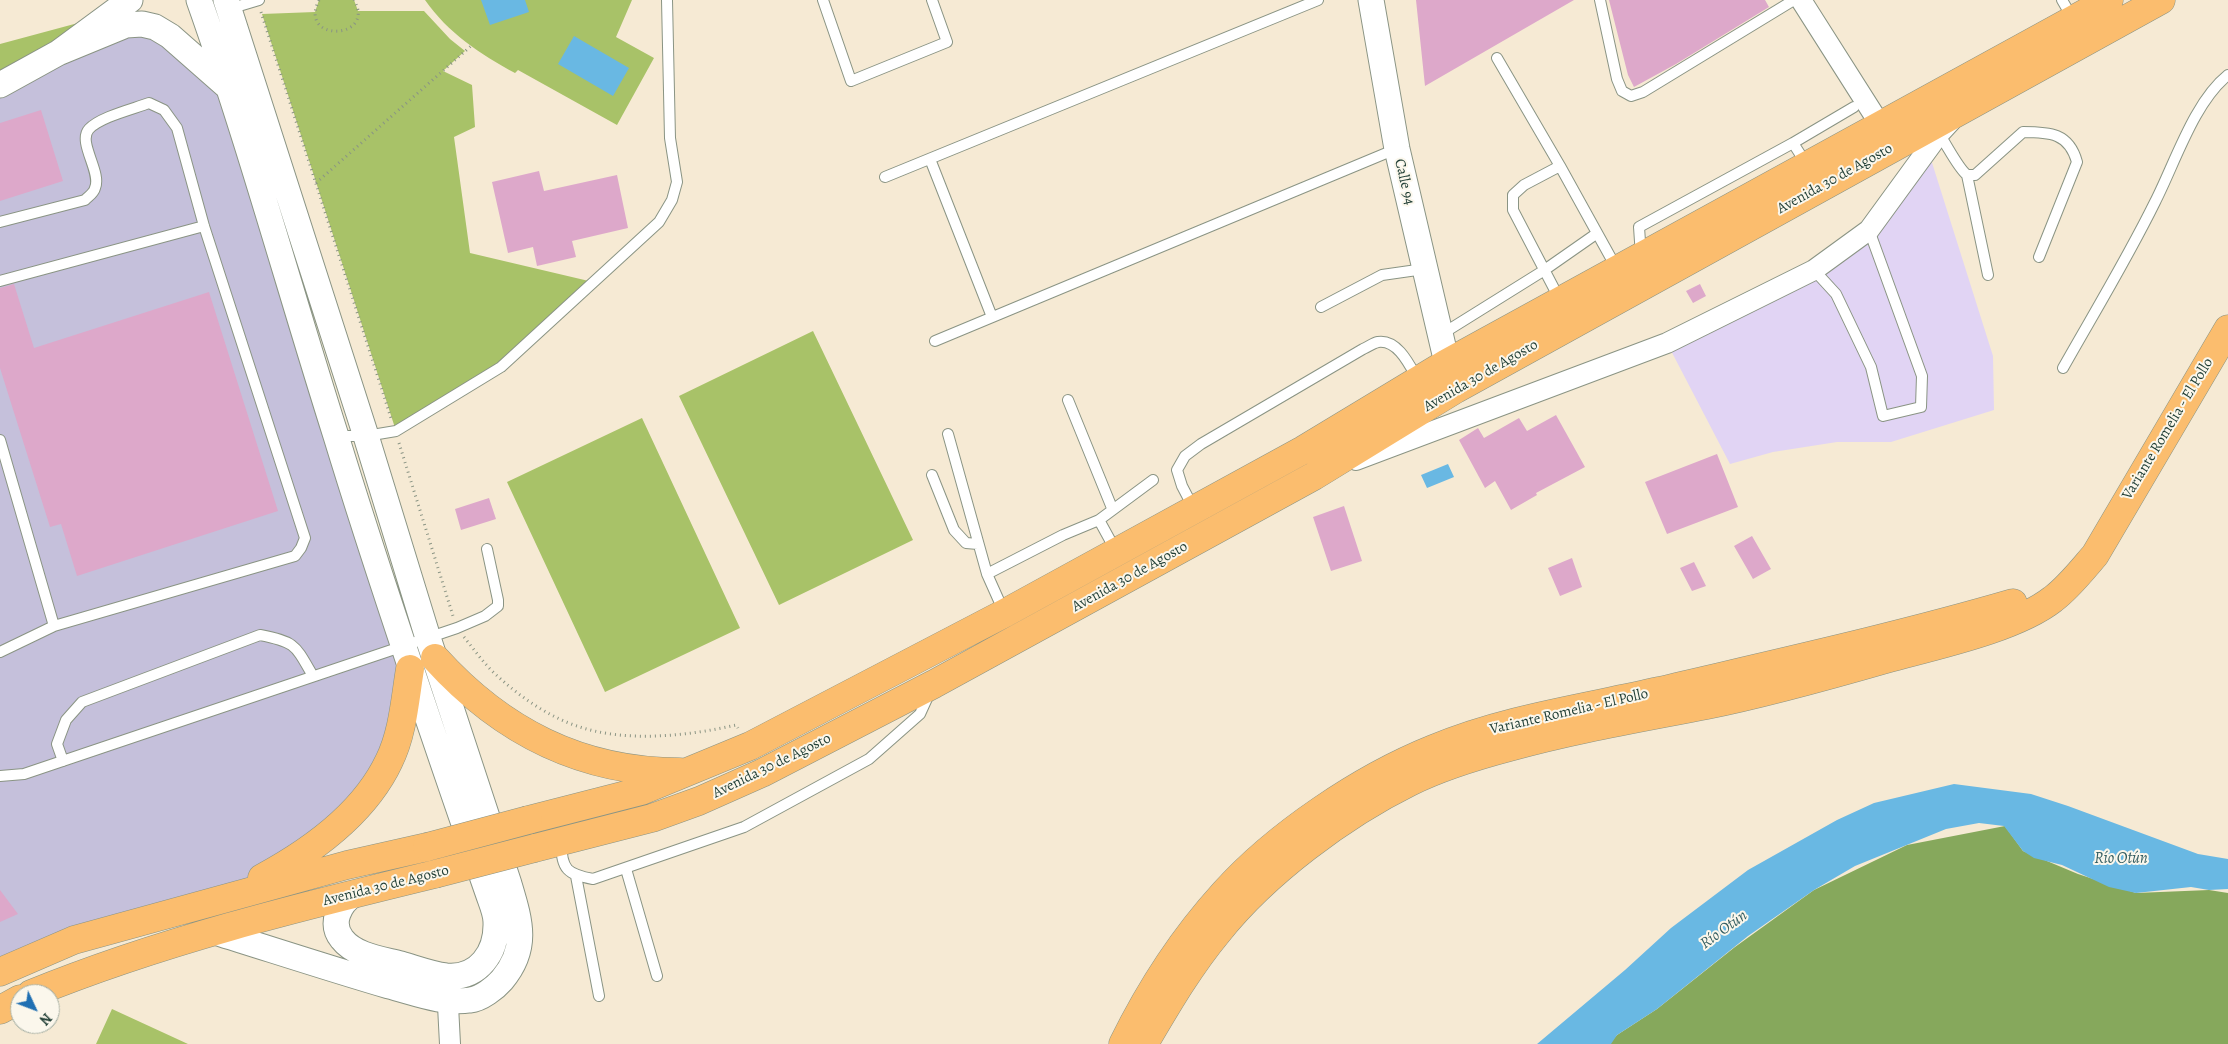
<!DOCTYPE html>
<html>
<head>
<meta charset="utf-8">
<style>
  body { margin:0 }
  #map { position:relative; width:2228px; height:1044px; overflow:hidden; background:#f6ead4; font-family:Alegreya,serif }
  canvas { display:block }
  .north { position:absolute; left:10px; top:984px; width:50px; height:50px; box-sizing:border-box; background:#fbf7ec; border:1px solid #a3ada2; border-radius:50%; rotate:133deg; font-size:14px; font-weight:700; line-height:20px; text-align:center; color:#1f3d34 }
  .north::after { content:''; display:block; margin:auto; width:18px; height:22px; background:#1f6fb2; clip-path:polygon(50% 0,100% 100%,50% 72%,0 100%) }
</style>
</head>
<body>
<div id="map">
<canvas width="2228" height="1044"></canvas>
<div class="north">N</div>
</div>
<script>
const c = document.querySelector('canvas').getContext('2d');
c.lineJoin = 'round';
function fillPath(path, color) {
  c.fillStyle = color;
  c.fill(path, 'evenodd');
}
function stroke(path, color, width, dash) {
  c.strokeStyle = color;
  c.lineWidth = width;
  c.lineCap = dash ? 'butt' : 'round';
  c.setLineDash(dash || []);
  c.stroke(path);
}
function label(font, color, halo, rows, align = 'center') {
  c.font = font + ' Alegreya,serif';
  c.lineWidth = 4;
  c.setLineDash([]);
  c.textBaseline = 'middle';
  c.strokeStyle = halo;
  c.fillStyle = color;
  for (const [text, x, y, turn = 0] of rows) {
    c.save();
    c.translate(x, y);
    c.rotate((+turn || 0) * Math.PI / 180);
    c.textAlign = isNaN(turn) ? turn : align;
    if (halo) c.strokeText(text, 0, 0);
    c.fillText(text, 0, 0);
    c.restore();
  }
}
fillPath(new Path2D(`
  M1928 150 1993 356 1994 410 1891 442H1837L1773 452 1730 464 1667 343 1869 230Z`), '#e1d4f4');
fillPath(new Path2D(`
  M142 24 231 89 402 646 389 762 281 867 0 972V85Z`), '#c5c0db');
fillPath(new Path2D(`
  M319 0H354L358 11H424L450 39 465 51 443 71 472 85 475 127 454 137 470 253 593 282 501 367 396 431 262 14 315 12Z
  M425 0H632L616 37 654 58 617 125 518 70 515 73C480 54 448 33 425 0Z
  M78 23 59 40 0 75V44Z
  M813 331 913 540 779 605 679 396Z
  M642 418 740 628 605 692 507 482Z
  M112 1009 188 1044H96Z`), '#a8c268');
fillPath(new Path2D(`
  M2005 826 2023 851 2078 874 2136 893 2209 890 2228 893V1044H1609L1617 1035 1657 1009 1735 947 1814 890 1907 845Z`), '#86a85c');
fillPath(new Path2D(`
  M481 0H525L529 12 490 25Z
  M574 36 629 68 613 96 558 64Z
  M1448 464 1454 477 1427 488 1421 475Z
  M1954 784 2031 794 2068 806 2198 854 2228 859V889L2209 890 2191 887 2136 893 2109 887 2062 865 2034 858 2023 851 2004 826 1979 823 1946 829 1855 866 1814 890 1748 936 1657 1009 1617 1035 1611 1044H1537L1625 970 1671 928 1748 870 1837 820 1874 803Z`), '#69b8e3');
fillPath(new Path2D(`
  M1416 0H1574L1425 86Z
  M1609 0H1765L1769 7 1676 64 1634 87 1628 75Z
  M41 110 63 181 0 201V123Z
  M539 171 544 191 617 175 628 228 572 241 576 257 537 266 533 247 508 253 492 182Z
  M14 284 34 348 209 292 278 511 77 576 61 524 50 527 0 368V288Z
  M1700 284 1706 296 1693 303 1686 291Z
  M1556 415 1585 467 1536 493 1537 495 1511 510 1495 481 1485 488 1459 440 1478 428 1484 438 1519 418 1527 431Z
  M1717 454 1738 507 1667 534 1645 482Z
  M489 498 496 519 461 530 455 509Z
  M1344 506 1362 561 1331 571 1313 517Z
  M1752 536 1771 569 1753 579 1734 546Z
  M1572 558 1582 587 1560 596 1548 568Z
  M1694 562 1706 586 1692 591 1680 568Z
  M0 890 18 914 0 922Z`), '#dda8ca');
const service = new Path2D(`
  M823 0 851 81 947 42 932 0
  M1600 0 1617 79 1622 91 1631 96 1643 92 1794 0
  M2062 0 2073 19
  M229 9 259 0
  M1497 58 1560 166 1617 269
  M1939 134C1947 145 1958 168 1967 175H1975L2023 132C2050 132 2069 133 2077 162L2039 257
  M1793 143 1854 107
  M930 159 992 317
  M1967 175 1988 275
  M885 177 1318 0
  M0 222 85 200C89 196 94 193 95 188 102 172 77 142 89 129 100 117 133 109 149 103L164 110 177 128 204 226 305 538 301 548 295 556 54 626 0 652
  M1641 256 1639 227 1793 143 1807 165
  M1814 270 1836 294 1871 367 1883 416 1921 407 1922 376 1869 230
  M0 281 204 226
  M1560 300 1513 210V195L1524 185 1560 166
  M1321 307 1382 275 1424 269
  M1442 334 1543 271 1596 234
  M935 341 1396 149
  M2063 368C2094 313 2127 259 2155 202 2175 163 2194 102 2228 75
  M1068 400 1112 508
  M948 434 987 574 1004 612
  M336 436H366L396 431 501 367 659 222 672 200 677 182 670 138 667 0
  M0 440 54 626
  M932 475 954 530 966 543 978 544
  M1194 509 1182 486 1177 470 1185 456 1201 444 1363 349C1368 347 1373 343 1378 342 1398 339 1410 366 1418 380
  M1099 520 1116 551
  M987 574 1063 535 1099 520 1153 480
  M63 761 57 744 66 720 82 702 260 635C296 642 295 645 313 676
  M0 776 24 774 457 628 485 616 498 606V600L487 549
  M561 843C562 870 567 874 593 879L744 827 869 759 920 714 930 692
  M626 869 657 976
  M576 876 599 996`);
const minor = new Path2D(`
  M1801 0 1881 126
  M1356 460 1667 343 1814 270 1869 230 1939 134 1951 121
  M447 986 450 1044`);
const tertiary = new Path2D(`
  M199 0C250 144 290 291 336 436 383 590 435 741 488 893 491 902 496 913 496 922 497 952 479 979 446 976 431 974 415 968 401 964 382 959 355 956 342 939 329 923 340 903 354 894
  M1371 0 1397 149 1447 363
  M58 53 126 25 142 24 155 27 170 36 228 87
  M0 85 58 53 130 0
  M215 932C273 950 331 969 389 986 416 993 443 1004 470 1000 481 999 495 988 502 980 529 948 520 921 509 884L428 638 366 436 226 0`);
const primary = new Path2D(`
  M435 658C501 731 580 772 680 772
  M528 820 641 791 750 746 1005 613 1303 450 1447 363 2109 0
  M535 848 652 818 699 801 762 773 934 684 1314 476 1456 389 2161 0
  M262 878C312 851 364 814 389 761 403 733 405 699 410 669
  M0 972 74 940 347 865 427 847
  M31 994C161 941 299 907 435 874
  M0 1010 20 999`);
const trunk = new Path2D(`
  M1123 1044C1149 991 1184 937 1224 893 1276 835 1361 778 1433 749 1504 719 1584 708 1659 691 1778 663 1896 637 2013 603
  M1144 1044C1167 1005 1189 967 1218 932 1265 873 1343 815 1410 782 1442 766 1476 756 1510 747 1575 729 1641 718 1707 705 1767 693 1827 676 1886 659 1933 646 2015 629 2053 599 2069 587 2082 570 2095 555L2228 329`);
stroke(service, '#8a9484', 12);
stroke(minor, '#8a9484', 22);
stroke(tertiary, '#8a9484', 27);
stroke(primary, '#8a9484', 29);
stroke(trunk, '#8a9484', 29);
stroke(new Path2D(`
  M319 0C297 43 377 40 354 0
  M261 12 391 418
  M316 183 471 46
  M399 443 453 616
  M464 637C476 652 487 668 502 680 523 699 550 717 577 726 625 743 688 736 736 725L738 728`), '#8a9484', 3, [1, 4]);
stroke(service, '#fff', 10);
stroke(minor, '#fff', 20);
stroke(tertiary, '#fff', 25);
stroke(primary, '#fbbd6e', 28);
stroke(trunk, '#fbbd6e', 28);
const primaryBridge = new Path2D(`
  M427 847 528 820
  M435 874 535 848`);
stroke(primaryBridge, '#8a9484', 29, []);
stroke(primaryBridge, '#fbbd6e', 28);
label('15px', '#1f3d34', '#fbf7ec', [
  ["Avenida 30 de Agosto",1835,179,-29],
  ["Calle 94",1404,182,77],
  ["Avenida 30 de Agosto",1481,376,-30],
  ["Variante Romelia - El Pollo",2168,429,-59],
  ["Avenida 30 de Agosto",1130,577,-29],
  ["Variante Romelia - El Pollo",1569,712,-13],
  ["Avenida 30 de Agosto",772,766,-26],
  ["Avenida 30 de Agosto",386,886,-14]
]);
label('italic 16px', '#325c60', '#fbf7ec', [
  ["Río Otún",2121,859],
  ["Río Otún",1724,930,-36]
]);
</script>
</body>
</html>
